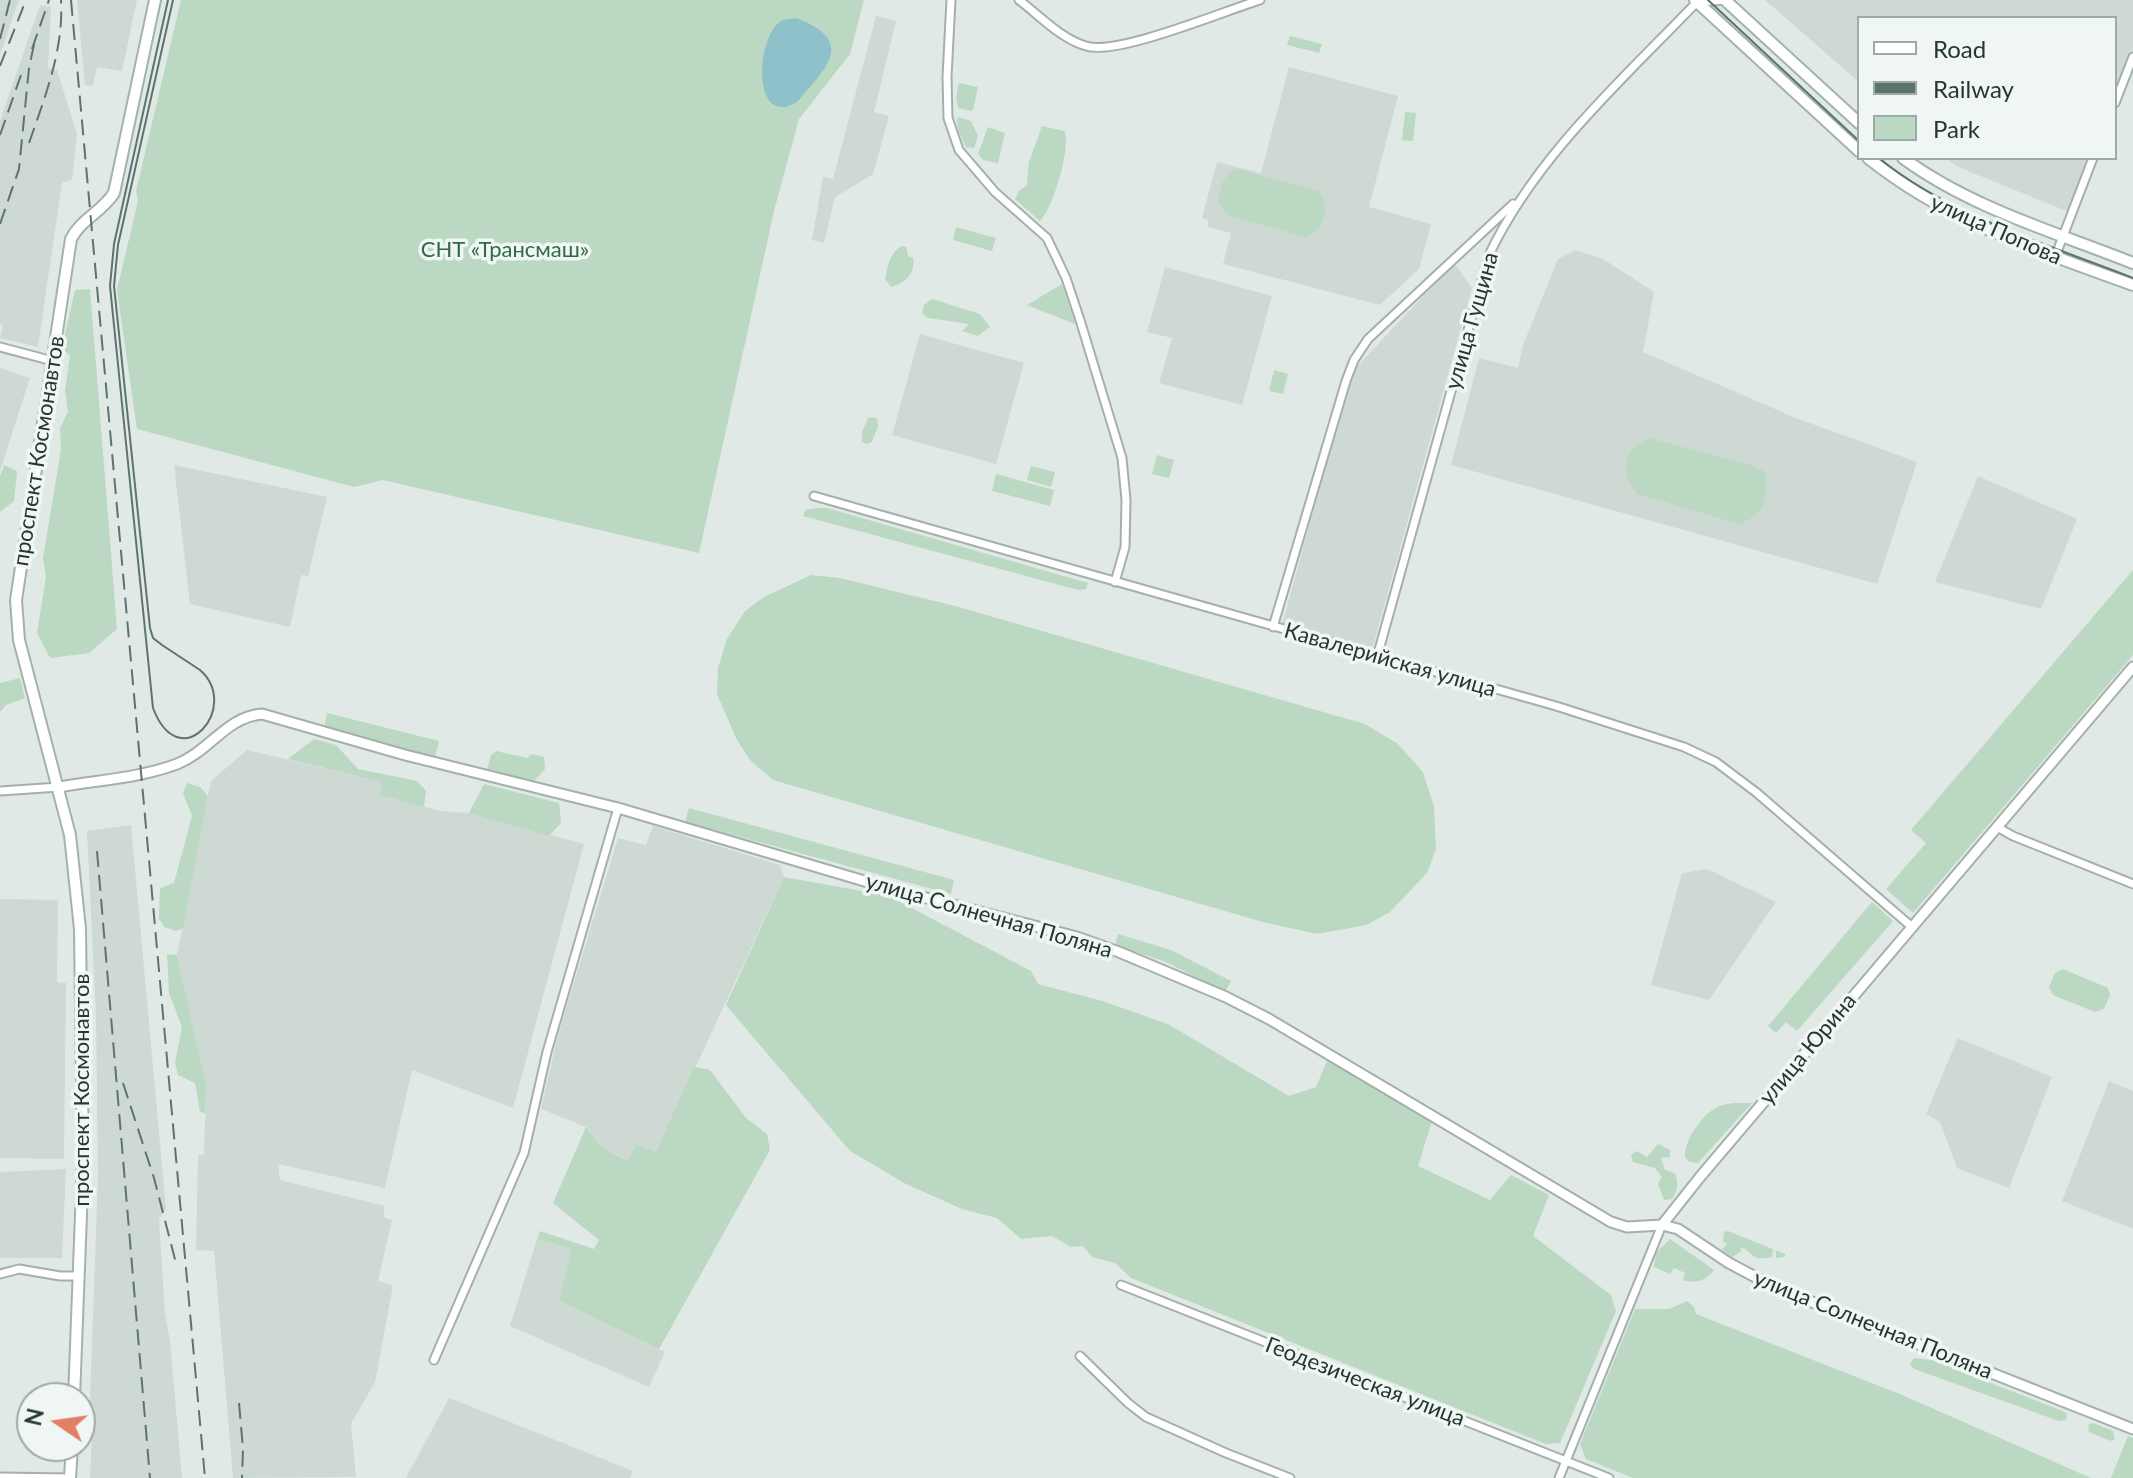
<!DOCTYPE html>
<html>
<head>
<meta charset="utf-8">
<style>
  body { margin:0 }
  #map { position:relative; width:2133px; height:1478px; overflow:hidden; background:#e0e9e5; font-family:Lato,sans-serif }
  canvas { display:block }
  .legend { position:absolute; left:1857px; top:16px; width:260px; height:144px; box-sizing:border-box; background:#f0f6f3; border:2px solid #9eaaa5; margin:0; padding:10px 14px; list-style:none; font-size:24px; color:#233831 }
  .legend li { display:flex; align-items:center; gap:16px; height:40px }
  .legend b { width:40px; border:2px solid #9eaaa5 }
  .north { position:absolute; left:16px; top:1382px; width:80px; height:80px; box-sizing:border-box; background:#f0f6f3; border:2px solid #9eaaa5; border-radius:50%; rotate:283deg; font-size:22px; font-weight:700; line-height:32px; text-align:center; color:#233831 }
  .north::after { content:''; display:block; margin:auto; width:28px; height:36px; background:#e28065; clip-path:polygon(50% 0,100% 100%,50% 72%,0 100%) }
</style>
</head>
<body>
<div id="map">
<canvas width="2133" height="1478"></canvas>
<ul class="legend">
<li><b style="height:10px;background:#fff"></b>Road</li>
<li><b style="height:10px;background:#5d736d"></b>Railway</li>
<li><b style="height:22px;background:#bbd8c2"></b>Park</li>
</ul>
<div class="north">N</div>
</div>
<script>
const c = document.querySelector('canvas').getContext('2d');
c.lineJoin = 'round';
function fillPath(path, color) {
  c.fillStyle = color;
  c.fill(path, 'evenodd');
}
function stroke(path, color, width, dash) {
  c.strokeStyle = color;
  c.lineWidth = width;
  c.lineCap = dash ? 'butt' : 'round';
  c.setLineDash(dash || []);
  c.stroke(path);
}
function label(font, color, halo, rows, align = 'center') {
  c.font = font + ' Lato,sans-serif';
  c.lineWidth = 7;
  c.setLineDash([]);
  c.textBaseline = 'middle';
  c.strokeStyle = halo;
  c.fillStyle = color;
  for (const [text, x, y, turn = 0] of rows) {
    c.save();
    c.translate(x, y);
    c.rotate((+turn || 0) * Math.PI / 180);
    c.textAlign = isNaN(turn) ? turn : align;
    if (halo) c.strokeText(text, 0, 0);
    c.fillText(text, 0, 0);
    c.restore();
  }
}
fillPath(new Path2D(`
  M0 0H19L0 55Z
  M77 0H137L122 71 97 67 93 86 85 85Z
  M1765 0H2133V48L2115 94V18H1859V82Z
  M40 5 51 7 48 68 57 70 77 134 72 179 62 183 38 347 0 338 3 325 0 324V121Z
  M876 16 896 21 874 112 889 116 873 174 835 197 824 243 812 240 823 177 833 179Z
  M1289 67 1398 96 1369 207 1431 224 1419 269 1380 305 1223 264 1231 233 1207 227 1209 220 1202 218 1217 162 1261 173Z
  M1946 158H2090L2069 212 1958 167Z
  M1575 250 1603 259 1654 292 1643 352 1796 418 1917 462 1877 584 1451 465 1479 358 1518 368 1523 345 1558 259Z
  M1454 263 1472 288 1372 650 1282 625 1351 373Z
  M1165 267 1272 296 1242 405 1159 383 1172 338 1147 332Z
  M920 334 1024 363 996 464 892 435Z
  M0 368 30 378 0 471Z
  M174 465 327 497 308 576 301 575 290 627 190 604Z
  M1978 476 2077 519 2041 609 1935 582Z
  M247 750 383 782 380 795 441 811 469 813 584 844 513 1108 412 1070 385 1188 278 1164 280 1180 385 1206 383 1217 392 1220 378 1281 393 1286 375 1382 351 1424 356 1477 233 1478 214 1251 196 1250 198 1155H204L206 1085 177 955 211 781Z
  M131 825 166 1209 159 1219 165 1313 170 1341 182 1478H90L92 1432 89 1427 98 1176 96 1016 87 831Z
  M653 826 780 865 784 877 656 1152 629 1161 600 1146 586 1127 541 1109 558 1035 618 838 646 845Z
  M1707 869 1776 902 1709 1000 1651 985 1682 873Z
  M0 899 58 900 57 982 66 983 64 1159 0 1158Z
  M1958 1038 2052 1077 2009 1188 1957 1168 1940 1122 1926 1114Z
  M2109 1081 2133 1091V1229L2062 1201Z
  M66 1169 62 1258H0V1172Z
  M537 1239 571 1249 559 1301 665 1352 649 1387 510 1326Z
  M449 1398 538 1433 633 1471 630 1478H406Z`), '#cfd9d4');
fillPath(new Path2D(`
  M181 0H864L850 54 799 119 774 211 699 553 383 480 354 487 137 429 117 290 138 201 136 191Z
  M1290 36 1322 44 1319 53 1287 45Z
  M959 83 978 87 973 110 970 111 958 108 956 97Z
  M1405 112 1416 113 1413 141 1402 140Z
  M958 117 971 121 978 136 974 148 966 147C961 137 955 127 958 117Z
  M1042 126 1064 131C1072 144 1053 210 1040 221L1015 199 1019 191 1027 185 1029 162Z
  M988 127 1005 133 998 163 983 160 978 154Z
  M1236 169 1319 191C1330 210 1326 228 1306 237L1226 215 1218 201C1220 187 1223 175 1236 169Z
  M956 227 996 238 992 251 953 240Z
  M901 246 906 247 908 256 913 258C916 273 905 283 891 287L885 279C888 265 889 255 901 246Z
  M1062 284 1075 324 1027 305Z
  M90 289 117 629 89 653 50 658 37 633 46 577 43 558 61 449 60 428 68 412 65 391 70 356 62 347 75 290Z
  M932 299 980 314 990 327 978 336 962 331 969 324 928 318 922 313 924 305Z
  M1274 370 1288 374 1283 394 1269 391Z
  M872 417 877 419 878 426 872 442 867 444 862 442V432L868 418Z
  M1649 438 1754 466 1765 472C1769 497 1764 516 1739 524L1638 494C1618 473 1623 450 1649 438Z
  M1157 455 1174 460 1169 478 1152 474Z
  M4 465 17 471 14 501 0 512V476Z
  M1031 466 1055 472 1051 487 1027 480Z
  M996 474 1054 490 1050 506 992 491Z
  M818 508H827L1088 583 1086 589 1078 590 803 516 805 510Z
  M2133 570V655L1913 913 1886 889 1926 843 1911 830Z
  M811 575 840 578 955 606 1365 724 1398 744 1423 772 1434 807 1436 849 1427 873 1390 912 1366 925 1317 934 1263 922 773 780 750 760 736 738 717 694 718 668 727 639 745 611 764 597Z
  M20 678 25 698 6 705 0 712V683Z
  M327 713 439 741 435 758 324 728Z
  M314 739 336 745 358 769 417 781 426 791 424 807 380 795 382 782 288 759Z
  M496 751 527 758 532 754 544 757 545 769 533 782 487 770 491 755Z
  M187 783 200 787 208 796 183 928 176 931 164 927 159 919 160 888 174 883 192 816 183 793Z
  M484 784 559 803 561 823 549 836 469 813Z
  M689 808 954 880 951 894 685 822Z
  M784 877 889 896 1031 971 1038 984 1102 1001 1168 1024 1289 1096 1316 1087 1327 1061 1351 1072 1432 1121 1418 1166 1490 1200 1511 1175 1549 1195 1533 1236 1611 1295 1616 1311 1560 1443 1546 1444 1131 1278 1115 1263 1092 1257 1083 1246 1071 1247 1052 1236 1021 1239 997 1218 962 1209 906 1184 850 1151 726 1005Z
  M1872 902 1893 921 1797 1031 1786 1022 1776 1033 1768 1026Z
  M1118 934 1171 950 1231 981 1225 992 1166 962 1115 945Z
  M167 954 177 955 206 1085 205 1113 200 1112 195 1083 178 1075 175 1063 182 1027 169 993Z
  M2063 969 2108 988 2110 995 2104 1009 2095 1012 2053 995 2049 987 2055 973Z
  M694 1067 710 1070 746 1118 767 1134 770 1150 659 1349 559 1301 571 1249 537 1239 540 1231 594 1249 599 1240 553 1203 586 1127 600 1146 628 1161 636 1145 656 1152Z
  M1752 1103 1698 1163 1689 1162 1685 1157C1684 1140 1703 1112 1720 1106 1729 1102 1742 1103 1752 1103Z
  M1658 1144 1670 1150V1157L1661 1158 1665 1170 1675 1173C1679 1184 1678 1190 1672 1199L1664 1200 1658 1184 1662 1177 1655 1168 1633 1162 1631 1155 1637 1151 1647 1157Z
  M1728 1231 1785 1254V1257L1776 1258V1251L1773 1249 1772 1257C1751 1262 1753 1252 1741 1247V1251L1733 1257 1722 1250 1727 1244 1723 1242 1724 1232Z
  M1670 1239 1714 1270C1706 1281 1695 1284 1683 1280L1685 1273 1674 1268 1670 1274 1654 1267 1656 1253Z
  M1687 1301 1694 1307 1696 1314 1902 1395 2091 1478H1633L1586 1459 1580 1444 1635 1309H1669Z
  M1914 1358 1932 1360 2065 1412 2067 1416 2066 1420 2059 1421 1914 1369 1910 1364Z
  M2093 1423 2113 1431 2115 1439 2111 1441 2089 1432 2088 1425Z
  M2128 1436 2133 1438V1478H2111Z`), '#bbd8c2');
fillPath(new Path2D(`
  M796 18C856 41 828 66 798 101 751 132 755 33 783 20 784 19 794 19 796 18Z`), '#8ec1c9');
const minor = new Path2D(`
  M951 0 947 77 948 118 959 150 995 192 1047 238 1066 278 1080 320 1122 458 1126 500 1125 547 1115 582
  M1019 0C1039 15 1061 39 1086 46 1117 56 1224 11 1260 0
  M2115 103 2133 57
  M2055 257 2093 158
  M0 347 53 361
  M814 496 1556 706 1684 747 1716 762 1757 793 1912 927
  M1273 627 1346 381 1354 360 1368 339 1513 204
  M1377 657 1489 255C1536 156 1622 80 1697 2L1728 0
  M0 791 59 787
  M1997 827 2013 836 2133 884
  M0 1274 19 1269 60 1276H79
  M1121 1285 1609 1478
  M1080 1356 1128 1403 1146 1417 1226 1453 1290 1478
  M434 1360 524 1153 547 1052 618 808
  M0 1477 70 1478
  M1559 1478 1662 1225`);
const tertiary = new Path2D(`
  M59 787C98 780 140 778 177 764 210 751 226 717 262 714L405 755 618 808 888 888 1077 937 1119 952 1226 997 1269 1019 1611 1222 1627 1227 1662 1225 1678 1229 1729 1263 1774 1287 2133 1429
  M1662 1225 1700 1177 2133 667`);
const secondary = new Path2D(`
  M1695 0 1859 151
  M1725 0 1859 123
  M1868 158C1950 223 2037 250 2133 285
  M1903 158C1971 208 2055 232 2133 263
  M74 1398 83 1162 80 929 70 835 19 640 16 600 71 239C81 219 102 212 114 193L155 0
  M70 1478 72 1446`);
stroke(minor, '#a4b0ab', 11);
stroke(tertiary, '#a4b0ab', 13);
stroke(secondary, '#a1b4ac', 14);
stroke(minor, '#fff', 7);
stroke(tertiary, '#fff', 9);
stroke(secondary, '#fff', 10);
stroke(new Path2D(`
  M168 0 114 244 110 286 153 708C180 779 242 707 200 670L162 645 153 638 150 628 114 286 118 245 173 0
  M1708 0 1859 141
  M1879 158C1948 215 2049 245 2133 278`), '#5d736d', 2);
stroke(new Path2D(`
  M71 0 205 1478
  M0 39 10 0
  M32 49 49 0
  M0 66 26 0
  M0 135 21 75
  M29 143C45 97 64 49 61 0
  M0 224 19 169 29 68 35 40
  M97 851 150 1478
  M123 1083 154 1178 176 1263
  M239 1403 243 1449 242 1478`), '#5d736d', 2, [16, 8]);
label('22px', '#233831', '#f0f6f3', [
  ["улица Попова",1996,230,24],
  ["улица Гущина",1472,321,-74],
  ["проспект Космонавтов",39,451,-81],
  ["Кавалерийская улица",1390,660,16],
  ["улица Солнечная Поляна",989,916,16],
  ["улица Юрина",1808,1049,-50],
  ["проспект Космонавтов",82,1090,-90],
  ["улица Солнечная Поляна",1873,1325,22],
  ["Геодезическая улица",1365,1382,21]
]);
label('22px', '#326a46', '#f0f6f3', [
  ["СНТ «Трансмаш»",505,250]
]);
</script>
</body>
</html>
